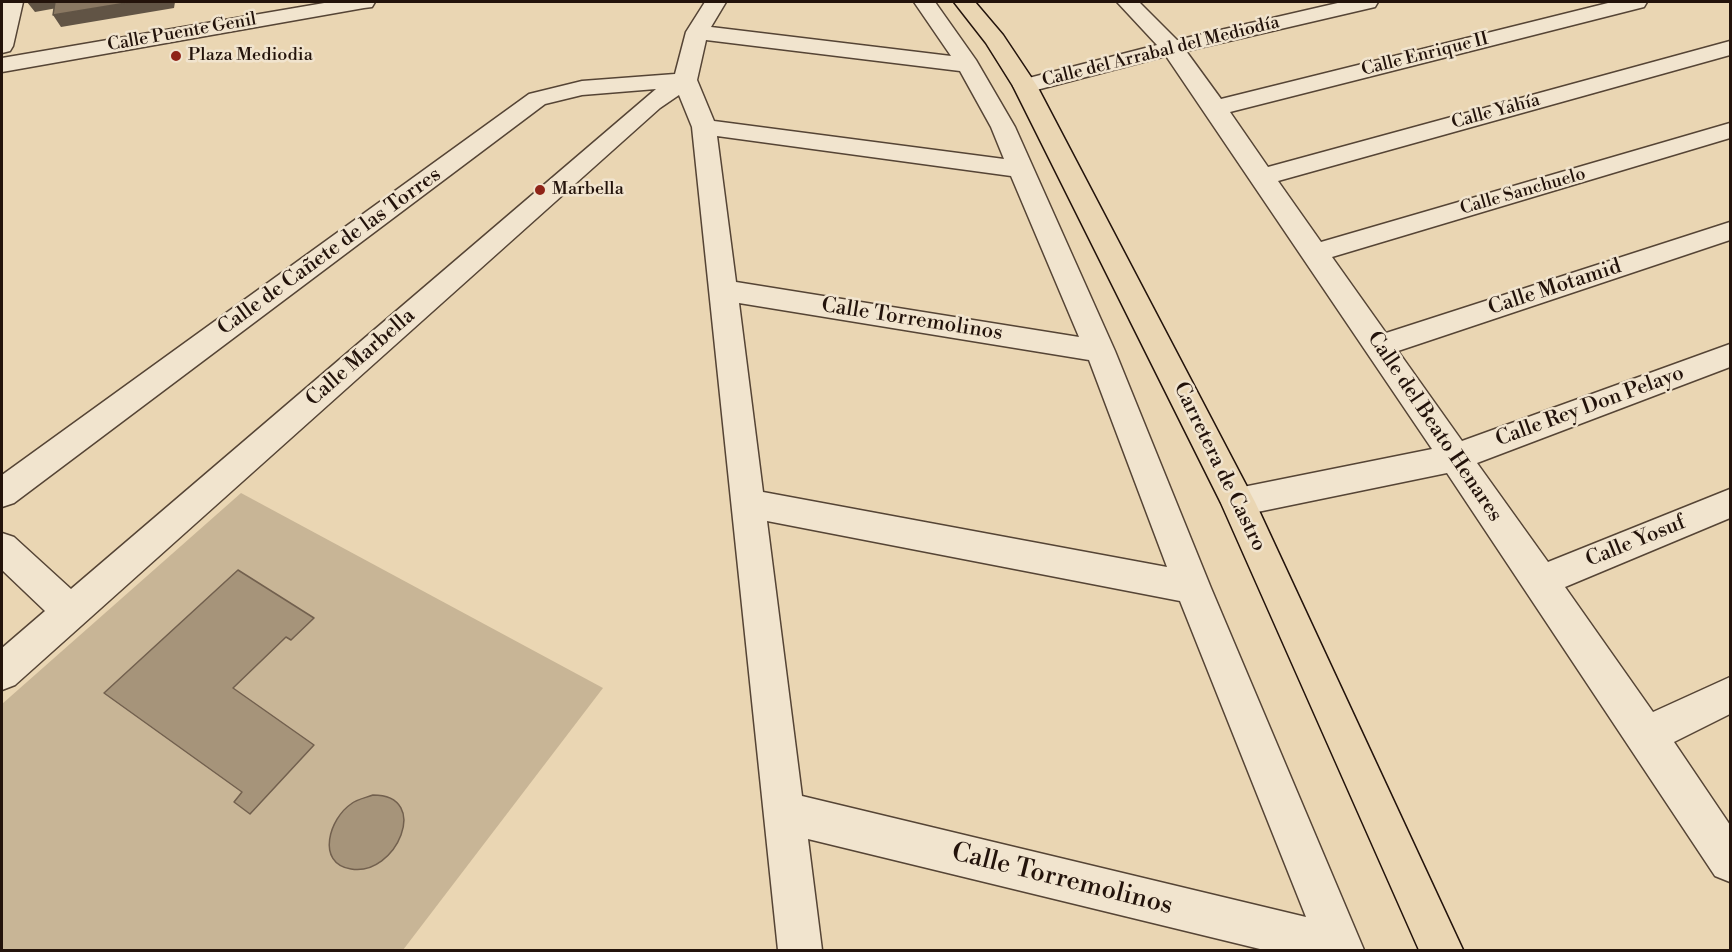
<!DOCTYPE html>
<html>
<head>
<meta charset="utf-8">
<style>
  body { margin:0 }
  #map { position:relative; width:1732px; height:952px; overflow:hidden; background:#ead6b3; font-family:"Libre Bodoni",serif }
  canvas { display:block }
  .frame { position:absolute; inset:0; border:3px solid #23130b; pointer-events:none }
</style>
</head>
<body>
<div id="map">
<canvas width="1732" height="952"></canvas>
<div class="frame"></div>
</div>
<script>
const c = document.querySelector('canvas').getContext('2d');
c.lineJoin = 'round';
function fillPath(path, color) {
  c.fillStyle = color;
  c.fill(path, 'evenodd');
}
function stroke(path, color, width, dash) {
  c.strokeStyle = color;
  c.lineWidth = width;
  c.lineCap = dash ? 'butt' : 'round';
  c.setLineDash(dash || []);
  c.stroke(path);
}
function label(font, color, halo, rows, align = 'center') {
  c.font = font + ' "Libre Bodoni",serif';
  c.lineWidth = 5;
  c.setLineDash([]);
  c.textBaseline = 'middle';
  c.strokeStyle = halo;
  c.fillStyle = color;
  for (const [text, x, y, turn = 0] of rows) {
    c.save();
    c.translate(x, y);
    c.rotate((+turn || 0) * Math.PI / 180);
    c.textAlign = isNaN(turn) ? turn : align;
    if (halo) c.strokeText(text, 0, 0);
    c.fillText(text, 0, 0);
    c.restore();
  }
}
fillPath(new Path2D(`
  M241 493 603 688 403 950H2V704Z`), '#c8b596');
const water = new Path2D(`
  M238 570 314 618 291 640 286 637 233 688 314 745 250 814 234 802 242 792 104 693Z
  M373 795C432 795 396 877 351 869 315 863 330 818 351 804 357 799 365 798 373 795Z`);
fillPath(water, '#a6947a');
stroke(water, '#72604e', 1.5);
const minor = new Path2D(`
  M2 2H23L13 46 10 51 2 53Z
  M330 2H375L372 7 364 8 2 72V58Z
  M705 2H726L711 27 951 56 914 2H935L976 60 1015 127 1115 351 1211 588 1364 950H1264L808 839 822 950H778L692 127 679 95 660 108 15 685 2 690V648L45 611 2 570V533L14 537 71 589 656 89 582 95 545 104 14 503 2 507V475L529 94 582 81 675 74 686 32ZM706 40 960 71 991 127 1004 159 714 121 697 80ZM717 136 1011 176 1079 337 736 282ZM739 303 1089 360 1167 567 763 492ZM767 521 1180 601 1306 917 802 796Z
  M1117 2H1139L1177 40 1342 2H1378L1375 7 1186 51 1221 99 1612 2H1647L1644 7 1230 112 1268 167 1730 41V55L1278 181 1321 242 1730 123V138L1332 257 1386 333 1730 222V240L1398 351 1462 441 1730 344V367L1477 463 1548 562 1730 489V518L1565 587 1653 712 1730 677V714L1674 742 1730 825V882L1715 876 1447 473 1238 516 1226 512 1221 502 1226 492 1238 488 1432 449 1166 56 1025 93 1017 91 1013 86 1017 81 1157 45Z`);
const major = new Path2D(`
  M954 2H975L1003 35 1037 86 1255 502 1463 950H1419L1221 503 1013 86 986 43Z`);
stroke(minor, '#554435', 3);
stroke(major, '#23130b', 3);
fillPath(minor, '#f1e4ce');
fillPath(major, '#ead6b3');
fillPath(new Path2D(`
  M27 2H69L68 6 35 12Z
  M132 2H175L174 8 61 27 53 15Z`), '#615445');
const building = new Path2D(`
  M55 2H132L53 15Z`);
fillPath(building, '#8a7862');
stroke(building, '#615445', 1.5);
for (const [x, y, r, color] of [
  [176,56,6,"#8f2418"],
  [540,190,6,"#8f2418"]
]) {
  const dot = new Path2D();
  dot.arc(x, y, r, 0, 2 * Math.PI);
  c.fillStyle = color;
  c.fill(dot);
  stroke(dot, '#f1e4ce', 2);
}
label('18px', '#23130b', '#f1e4ce', [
  ["Calle Puente Genil",182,33,-10],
  ["Calle del Arrabal del Mediodía",1161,52,-14],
  ["Calle Enrique II",1425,55,-14],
  ["Calle Yahía",1496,112,-15],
  ["Calle Sanchuelo",1523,192,-16]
]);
label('18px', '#23130b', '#f1e4ce', [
  ["Plaza Mediodia",188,56],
  ["Marbella",552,190]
], 'left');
label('21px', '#23130b', '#f1e4ce', [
  ["Calle de Cañete de las Torres",330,252,-36],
  ["Calle Motamid",1555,288,-18],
  ["Calle Torremolinos",912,320,9],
  ["Calle Marbella",361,358,-41],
  ["Calle Rey Don Pelayo",1590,407,-20],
  ["Calle del Beato Henares",1434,427,56],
  ["Carretera de Castro",1219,467,64],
  ["Calle Yosuf",1636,542,-22]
]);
label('26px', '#23130b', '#f1e4ce', [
  ["Calle Torremolinos",1062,880,14]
]);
</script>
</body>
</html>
